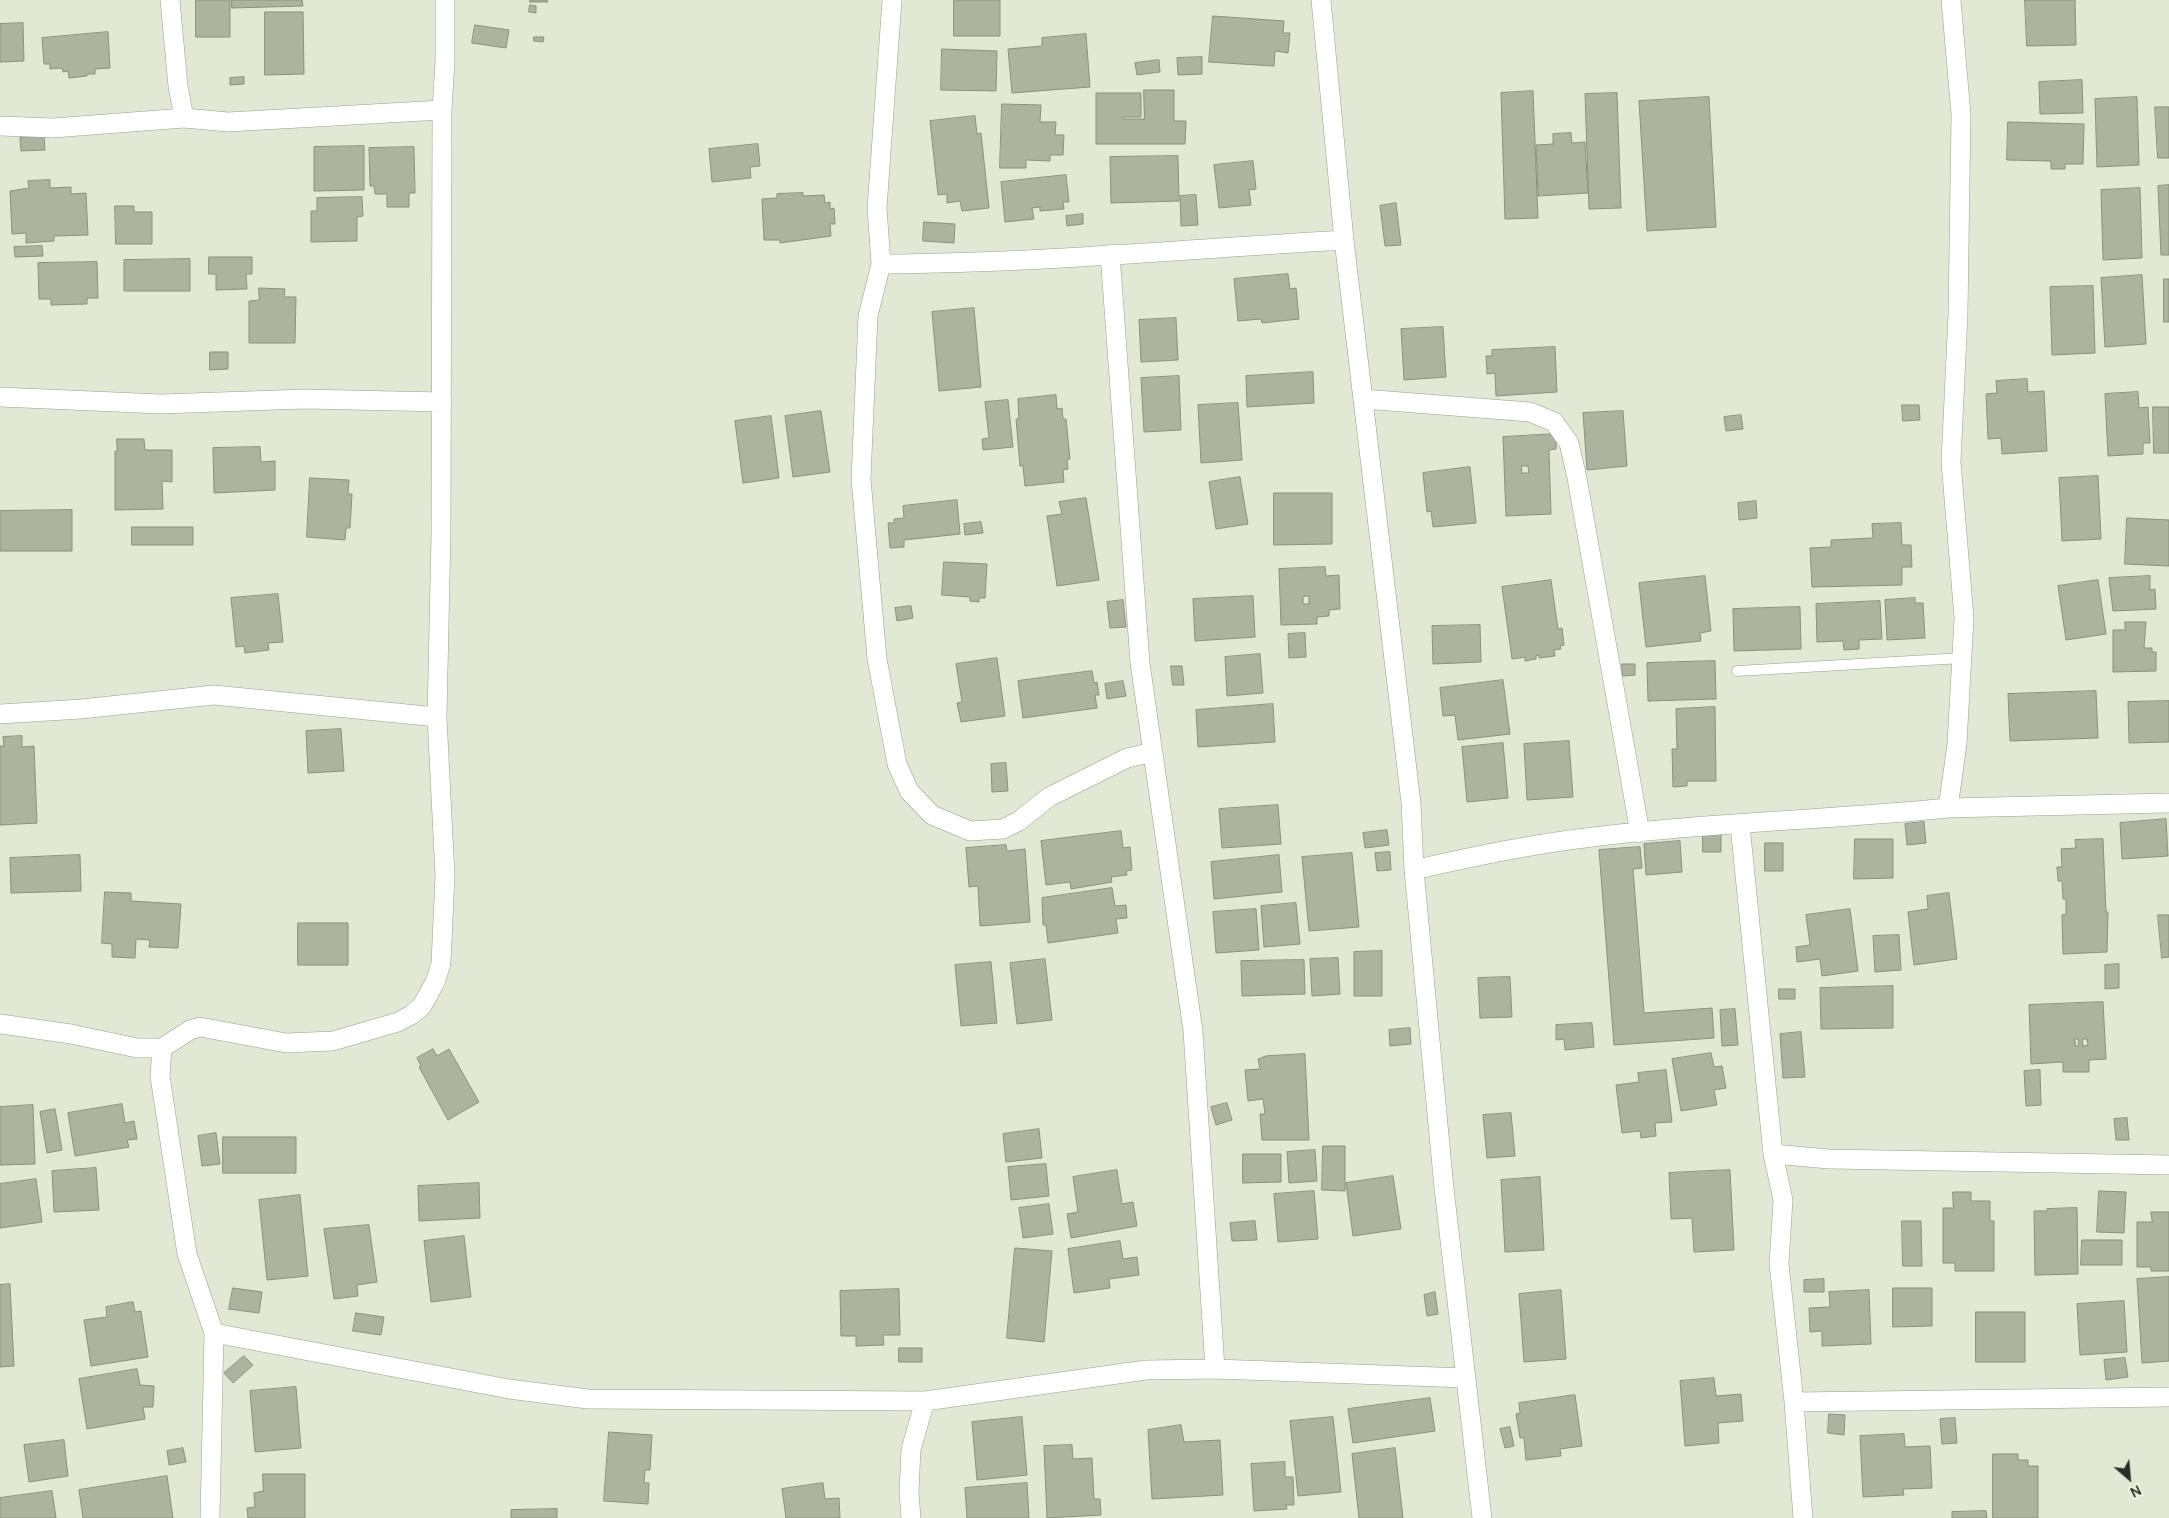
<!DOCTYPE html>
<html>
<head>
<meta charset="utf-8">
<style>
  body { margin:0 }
  #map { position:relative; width:2169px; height:1518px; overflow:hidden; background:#e1e8d3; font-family:Manrope,sans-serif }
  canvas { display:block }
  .north { position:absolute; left:2104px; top:1453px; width:50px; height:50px; -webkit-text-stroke:4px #eef6e0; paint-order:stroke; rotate:153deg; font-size:14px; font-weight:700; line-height:20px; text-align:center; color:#2a2d25 }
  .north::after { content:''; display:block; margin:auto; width:18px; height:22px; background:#2a2d25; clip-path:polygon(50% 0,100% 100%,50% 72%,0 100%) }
</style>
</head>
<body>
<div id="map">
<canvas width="2169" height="1518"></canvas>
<div class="north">N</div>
</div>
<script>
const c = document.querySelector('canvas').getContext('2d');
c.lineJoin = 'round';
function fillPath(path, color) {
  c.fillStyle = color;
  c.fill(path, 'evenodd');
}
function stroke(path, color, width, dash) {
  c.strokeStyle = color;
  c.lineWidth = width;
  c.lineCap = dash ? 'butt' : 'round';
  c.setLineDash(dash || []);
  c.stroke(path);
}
const building = new Path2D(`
  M196 0H230V37H196Z
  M232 0H302L303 6 232 8Z
  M530 0H547L548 2H530Z
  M954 0H1000V36H954Z
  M2025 0H2075L2076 45 2027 46Z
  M530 5 536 6V13L529 12Z
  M265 12H303L304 74 265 75Z
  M1213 16 1284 21 1283 33H1290L1288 53 1275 51 1274 66 1209 62Z
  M23 23 24 61 0 62V24Z
  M475 25 509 30 506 48 472 43Z
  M108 32 110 68 95 69V74H87V76L69 78 68 71 63 72 62 68 50 69V64H44L42 38Z
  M1086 34 1090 87 1012 93 1008 49 1042 46V38Z
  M534 37H544L543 42 534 41Z
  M942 49 997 51 996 91 941 90Z
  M1202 57V74L1178 75 1177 58Z
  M1159 60 1160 72 1137 75 1135 63Z
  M244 77V84L230 85V78Z
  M2082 80 2083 113 2040 114 2039 82Z
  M1144 90H1174V121H1186L1185 144H1096V93H1141V117H1123V119H1144Z
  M1533 91 1538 218 1505 219 1501 93Z
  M1617 93 1621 208 1589 209 1585 94Z
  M1709 97 1716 227 1647 231 1639 101Z
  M2137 97 2139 165 2097 167 2095 99Z
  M1002 104 1041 105 1040 122H1056L1055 135H1064L1063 155H1050V161L1026 160V168H1000Z
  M2155 107H2169V158H2158Z
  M975 116 977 134 981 133 989 208 962 211 960 201 947 203V194L938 195 930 121Z
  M2008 122 2084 124 2083 164H2065V169H2051V161L2007 160Z
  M1571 133 1572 143 1585 142 1588 193 1538 196 1536 145 1553 144V134Z
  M44 136 45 150 21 151 20 138Z
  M758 144 760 166 750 167 751 178 712 182 709 149Z
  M364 146V190L314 191V147Z
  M414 147 415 193H409V207H387V194H375L374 186H370L369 148Z
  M1178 156 1179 201 1111 203 1110 157Z
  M1253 161 1256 189 1249 190 1251 205 1219 208 1214 165Z
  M1066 175 1069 202H1063L1064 209 1040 211V207L1032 208 1034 219 1005 222 1001 182Z
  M50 180V188L71 187V194L86 193 88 235 54 236V241L26 243V233L12 234 10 191 29 188 28 181Z
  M2169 185V255H2161L2158 186Z
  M2140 188 2142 258 2103 260 2101 190Z
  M803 193V196L824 195 825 203 830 202V209L834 208 835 224H830L831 236 780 243V240H764L762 199 777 198V194Z
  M1196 195 1198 225 1181 226 1180 196Z
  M362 197 363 216 357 217V241L311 242V211H317V198Z
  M1396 203 1401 245 1385 246 1380 206Z
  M115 206H134V212H152V244H116Z
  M1083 214V224L1067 226 1066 216Z
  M924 222 955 224 954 243 923 241Z
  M42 246 43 256 15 257 14 247Z
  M209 257H252V274H246L247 289 216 290V274H209Z
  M190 259V291H124V260Z
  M97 262 98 298H87V304L51 305V299H39L38 263Z
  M1288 274 1290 289 1296 288 1299 319 1262 323 1261 319 1238 321 1234 279Z
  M2142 275 2146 344 2105 347 2101 278Z
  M2164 279H2169V322H2164Z
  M2093 286 2095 353 2052 355 2050 287Z
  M259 288 285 289 284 297H296L295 343H249V301L259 300Z
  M974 308 981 387 939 391 932 312Z
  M1176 318 1178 360 1141 362 1139 320Z
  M1443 327 1446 377 1404 380 1401 329Z
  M1555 347 1557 392 1496 396 1495 373 1487 374 1486 356H1492V350Z
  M210 352H228V369L210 370Z
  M1313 372 1314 403 1247 407 1246 376Z
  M1179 376 1181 430 1144 432 1141 378Z
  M2027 379 2028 392 2044 391 2047 451 2002 454 2001 438 1988 439 1986 394 1997 393 1996 381Z
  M2138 392 2139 408 2148 407 2150 443H2143V454L2108 456 2105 394Z
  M1056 395 1057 409 1062 408 1063 419H1066L1070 459 1067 460 1068 469 1063 470 1064 482 1025 486 1023 466H1020L1016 419H1019L1018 399Z
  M1008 400 1013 447 983 450 982 439 989 438 985 402Z
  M1238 403 1242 460 1201 463 1198 405Z
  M1902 405H1919L1920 420 1903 421Z
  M2153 407H2169V453H2154Z
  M821 411 830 472 793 477 785 416Z
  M1623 411 1627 466 1587 470 1583 413Z
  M1741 415 1743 429 1726 431 1724 417Z
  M771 416 779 478 743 483 735 421Z
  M1556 434V449L1549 450 1551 514 1506 516 1503 437ZM1522 466H1528L1529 473H1522Z
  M117 439H144L145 450H172V482L162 481 163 509 115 510V451H117Z
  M260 447 261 462 275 461V490L214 493 213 448Z
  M1470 467 1476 523 1433 527 1431 511 1427 512 1423 473Z
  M2098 476 2101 539 2062 541 2059 478Z
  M1240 477 1248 524 1216 529 1209 482Z
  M310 478 349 480 348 494H352L350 528H346L345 540 307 537Z
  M1274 493H1332V544L1274 545Z
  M1086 498 1099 580 1057 586 1047 516 1062 514 1059 502Z
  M957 500 960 534 904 540V547L890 548 888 523H894V519L904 518 903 506Z
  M1756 501 1757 518 1739 520 1738 503Z
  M72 510V551H0V511Z
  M2127 518 2169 520V566L2125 564Z
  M981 522 983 533 965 535 964 524Z
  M1901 523 1902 545H1911L1912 567H1902V585L1812 587 1810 548 1831 547V540L1873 538 1872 524Z
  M132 527H193V545H132Z
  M944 562 987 564 985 598H979V602L970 601V597L942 595Z
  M1325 567 1326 576 1339 575 1340 609 1329 610V616L1317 617V624L1281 625 1279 569ZM1309 596V604H1303V597Z
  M1705 576 1711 631 1700 633 1701 641 1646 647 1639 583Z
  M2150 576V590L2155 589 2156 609 2113 611 2109 578Z
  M1551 580 1558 629 1562 628 1564 645 1560 646 1561 649 1554 650 1555 656 1539 658V655L1536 656V659L1525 661V657L1512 659 1502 587Z
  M2098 580 2106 634 2066 640 2058 586Z
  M278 594 283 642 268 643 269 650 245 653 244 646 236 647 231 598Z
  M1253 596 1255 637 1195 641 1193 599Z
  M1915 598V603H1923L1925 638 1887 640 1885 600Z
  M1123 600 1126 627 1110 628 1107 602Z
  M1880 601 1882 639 1859 640V649L1844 650 1843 641 1817 642 1816 604Z
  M911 606 913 618 897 621 895 608Z
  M1800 607 1801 649 1734 651 1733 609Z
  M2125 622H2146L2144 648H2152V652H2156V671L2113 672V630H2125Z
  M1480 625 1481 662 1433 664 1432 626Z
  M1305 633 1306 657 1289 658 1288 634Z
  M1260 654 1263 693 1227 696 1225 657Z
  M997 658 1005 716 961 722 957 703 962 702 956 664Z
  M1715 661 1716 699 1648 701 1647 663Z
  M1622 664H1635V675L1623 676Z
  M1171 666H1182L1184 685H1173Z
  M1092 671 1094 683 1097 682 1099 695H1095L1097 708 1023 718 1018 681Z
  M1503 680 1510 734 1458 740 1455 715 1443 716 1440 688Z
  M1123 681 1126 696 1107 699 1105 684Z
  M2096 691 2098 738 2010 741 2008 694Z
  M2169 701V742L2129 743 2128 702Z
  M1273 704 1275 742 1198 747 1196 710Z
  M1715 707 1716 781H1687V786L1673 787 1672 749H1677L1676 709Z
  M341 729 344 771 308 773 306 731Z
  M22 736V747L34 746 37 823 0 825V746H4L3 737Z
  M1569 741 1573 797 1527 800 1524 744Z
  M1503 743 1508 798 1467 802 1462 747Z
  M1006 763 1008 791 992 792 991 764Z
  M1278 805 1281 844 1222 848 1219 809Z
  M2166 819 2168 856 2122 859 2120 823Z
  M1924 822 1926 843 1907 845 1905 824Z
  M1387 830 1389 845 1365 848 1363 833Z
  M1121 831 1123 848 1130 847 1132 870 1126 871 1127 875 1111 877 1112 882 1071 889 1070 882 1046 885 1041 841Z
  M1703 834H1721V852H1703Z
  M1855 839H1893V878L1854 879Z
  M2103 839 2106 912H2108L2107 952 2063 954 2062 915 2066 914V899H2063L2062 881H2058L2057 867H2062L2061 849 2076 848 2075 840Z
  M1680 841 1682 872 1646 875 1644 844Z
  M1765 843H1783V871H1765Z
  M1006 845 1007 851 1025 849 1030 922 980 926 978 886 969 887 966 848Z
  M1640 847 1642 868 1633 869 1644 1013 1712 1008 1714 1038 1614 1045 1599 850Z
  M1390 852 1391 870 1377 871 1375 853Z
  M1352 853 1359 927 1309 931 1302 857Z
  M80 855 81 891 11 893 10 858Z
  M1279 855 1282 892 1214 899 1211 862Z
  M1112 888 1115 906 1126 905 1127 918 1116 919 1118 933 1048 943 1046 925H1043L1042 898Z
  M105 892 131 893V901L181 904 178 948 149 947 150 940 136 939 135 958 112 957V944L102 943Z
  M1949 893 1957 959 1914 965 1908 912 1928 909 1927 896Z
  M1296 903 1300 944 1264 947 1261 906Z
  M1256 909 1259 950 1216 953 1213 912Z
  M1850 909 1858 971 1822 976 1820 959 1797 962 1796 947 1810 945 1806 915Z
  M2158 915H2169V957L2162 958Z
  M298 923H348V965H298Z
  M1899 935 1901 970 1875 972 1873 936Z
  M1382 951V996H1354V952Z
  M1338 958 1340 994 1312 996 1310 959Z
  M1045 959 1052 1020 1017 1024 1010 963Z
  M1304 960 1305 994 1242 996 1241 961Z
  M991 962 997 1023 961 1026 955 965Z
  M2119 964V988L2105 989V965Z
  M1510 977 1512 1017 1480 1018 1478 978Z
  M1893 986V1028L1821 1029 1820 988Z
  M1779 989H1795V999H1779Z
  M2103 1002 2106 1059 2089 1060V1072H2063V1062L2031 1064 2029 1005ZM2075 1039H2078L2079 1046H2076ZM2083 1039H2087L2088 1045 2083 1046Z
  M1735 1009 1738 1045 1722 1046 1720 1010Z
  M1592 1023 1594 1047 1565 1050 1564 1039 1556 1040V1025Z
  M1410 1028 1411 1044 1390 1046 1389 1030Z
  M1801 1032 1805 1077 1783 1078 1780 1034Z
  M433 1049 437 1056 449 1049 479 1102 448 1120 419 1067 421 1066 417 1058Z
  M1711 1053 1714 1067 1722 1066 1726 1088 1714 1090 1717 1105 1681 1111 1672 1059Z
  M1305 1054 1309 1140H1262L1260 1114H1265L1263 1099 1248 1101 1245 1070 1260 1069 1258 1059 1266 1056Z
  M1666 1070 1672 1122 1655 1123 1656 1136 1641 1138 1640 1131 1622 1133 1616 1085 1639 1082 1638 1073Z
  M2040 1070 2041 1105 2026 1106 2024 1071Z
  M1227 1103 1232 1120 1216 1125 1211 1107Z
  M122 1104 125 1123 134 1121 137 1139 127 1140 129 1147 75 1156 68 1113Z
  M33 1105 35 1164 0 1165V1107Z
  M55 1109 62 1150 47 1153 40 1112Z
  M1511 1113 1515 1156 1487 1158 1483 1115Z
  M2127 1118 2129 1140H2116L2114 1119Z
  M1039 1129 1042 1158 1006 1162 1003 1134Z
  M216 1133 220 1164 202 1166 198 1136Z
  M223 1137H296V1173H223Z
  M1323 1146H1345V1191L1322 1190Z
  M1315 1150 1317 1181 1289 1183 1287 1152Z
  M1243 1154H1281V1182L1243 1183Z
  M1046 1164 1049 1196 1011 1200 1008 1167Z
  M96 1168 99 1210 54 1212 52 1171Z
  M1117 1170 1122 1204 1133 1202 1137 1226 1071 1238 1067 1214 1078 1212 1073 1177Z
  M1730 1170 1734 1250 1694 1252 1692 1218 1671 1219 1669 1173Z
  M1393 1176 1401 1229 1353 1236 1346 1183Z
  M1540 1177 1544 1250 1505 1252 1501 1180Z
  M36 1179 42 1222 0 1228V1184Z
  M479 1183 480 1218 419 1221 418 1186Z
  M1314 1191 1318 1239 1278 1242 1274 1194Z
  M2099 1191 2126 1192 2124 1233 2097 1232Z
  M1953 1192H1971V1201H1990V1221H1994V1271H1955V1263H1943V1208H1953Z
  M300 1195 308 1276 267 1280 259 1200Z
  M1049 1204 1053 1234 1023 1238 1019 1208Z
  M2077 1208 2078 1274 2035 1275 2034 1211H2047V1209Z
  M2151 1212H2169V1271H2151V1267H2137V1222H2152Z
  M1255 1221 1257 1240 1232 1241 1230 1223Z
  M1902 1221H1921L1922 1266H1903Z
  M369 1225 377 1282 357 1285 358 1296 334 1299 324 1229Z
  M464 1236 471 1297 431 1302 424 1241Z
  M2082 1240H2122V1265H2081Z
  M1120 1241 1123 1259 1137 1257 1139 1275 1109 1279 1110 1288 1074 1293 1068 1249Z
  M1015 1248 1052 1251 1044 1342 1007 1338Z
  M2169 1277V1361L2142 1363 2137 1279Z
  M1824 1279V1292H1804V1280Z
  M10 1284 14 1366 0 1367V1285Z
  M233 1288 262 1292 259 1313 229 1309Z
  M1893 1288H1932V1326L1893 1327Z
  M899 1289 900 1335H883L884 1345 856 1346V1336H841L840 1291Z
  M1561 1290 1566 1359 1524 1362 1519 1294Z
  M1869 1290 1871 1344 1822 1346V1331L1810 1332 1809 1308 1830 1307 1829 1292Z
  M1435 1292 1438 1314 1427 1316 1424 1295Z
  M2124 1301 2127 1352 2080 1355 2077 1304Z
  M133 1302 135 1312 141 1311 148 1357 91 1366 84 1320 107 1317 106 1307Z
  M1976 1312H2025V1362H1976Z
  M356 1313 384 1317 381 1335 353 1331Z
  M899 1348H922V1362H899Z
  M244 1356 253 1365 233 1383 224 1373Z
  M2125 1358 2128 1377 2106 1380 2104 1360Z
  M137 1369 140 1385 154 1386 153 1407H143L145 1419 87 1429 79 1379Z
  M1714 1378 1716 1396 1741 1394 1743 1421 1718 1423 1719 1443 1685 1446 1680 1381Z
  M296 1387 301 1448 255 1452 250 1391Z
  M1575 1395 1582 1446 1560 1449 1561 1456 1526 1460 1524 1438H1520L1516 1414 1520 1413 1519 1403Z
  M1430 1398 1435 1431 1353 1443 1348 1409Z
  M1829 1414 1845 1415 1844 1435 1828 1433Z
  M1022 1417 1027 1475 977 1480 972 1422Z
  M1333 1417 1341 1492 1298 1496 1290 1421Z
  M1955 1418 1957 1443 1942 1444 1940 1419Z
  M1181 1425 1184 1442 1220 1440 1223 1495 1152 1499 1148 1430Z
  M1510 1427 1514 1446 1505 1448 1500 1429Z
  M609 1432 652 1435 650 1470H645L644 1483H649L648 1504 604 1501Z
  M1904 1434 1905 1447 1930 1446 1932 1488 1903 1489 1904 1495 1863 1497 1860 1436Z
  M64 1440 68 1476 29 1482 24 1445Z
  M1072 1445 1073 1459 1092 1458 1094 1499H1100L1101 1515 1047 1518 1044 1446Z
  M183 1448 186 1462 169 1465 167 1451Z
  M1395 1448 1403 1518H1359L1352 1454Z
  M1993 1454H2018V1460H2028V1466H2038V1518H1993Z
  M1285 1462V1477H1293L1294 1505H1286L1287 1509 1254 1511 1251 1464Z
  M263 1474H305V1518H248L247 1508 255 1507 254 1493 263 1491Z
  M167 1476 173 1518H83L79 1490Z
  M823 1483 825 1499 839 1498 840 1518H786L782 1489Z
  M1027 1483 1029 1518H967L965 1488Z
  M52 1491 56 1518H0V1498Z
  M557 1509V1518H511V1510Z
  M1986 1511 1987 1518H1952V1512Z`);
fillPath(building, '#acb39e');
stroke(building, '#8a917d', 1);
const service = new Path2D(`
  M1737 671 1963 658`);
const minor = new Path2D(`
  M170 0 178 86 184 118 228 122 442 110 445 61V0
  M892 0 877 208 881 264 868 316 861 479 877 659 897 764 909 791 932 815 970 831 1003 829 1019 821 1049 797 1127 758 1153 752
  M1321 0 1344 240 1411 803 1414 870 1444 1188 1482 1518
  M0 126 53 128 184 118
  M1110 254 1140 663 1193 1031 1215 1369
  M881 264C1035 263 1190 249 1344 240
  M0 397 161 404 305 399 442 402
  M1363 399 1530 412 1554 422 1569 443 1577 478 1640 833
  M0 714 81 709 214 695 437 717
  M1948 808 2169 803
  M1740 825 1773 1154 1783 1200 1779 1264 1794 1402 1803 1518
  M1414 870C1474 856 1532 844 1593 837 1711 822 1830 820 1948 808L1957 744 1964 618 1951 462 1958 314 1961 114 1951 0
  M0 1024 71 1034 137 1048H162L190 1030 200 1027 286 1043 333 1041 398 1022 411 1015 421 1007 427 997 436 980 441 963 445 876 437 717 441 533 442 110
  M162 1048 160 1076 187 1254 214 1333 210 1518
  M1773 1154 1829 1159 2169 1165
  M214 1333 509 1389 588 1399 925 1401 1146 1370 1215 1369 1466 1378
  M1794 1402 2169 1397
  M911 1518 909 1492 911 1449 925 1401`);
stroke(service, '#999f8b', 11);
stroke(minor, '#999f8b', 20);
stroke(service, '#fff', 10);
stroke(minor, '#fff', 19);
</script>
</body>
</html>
